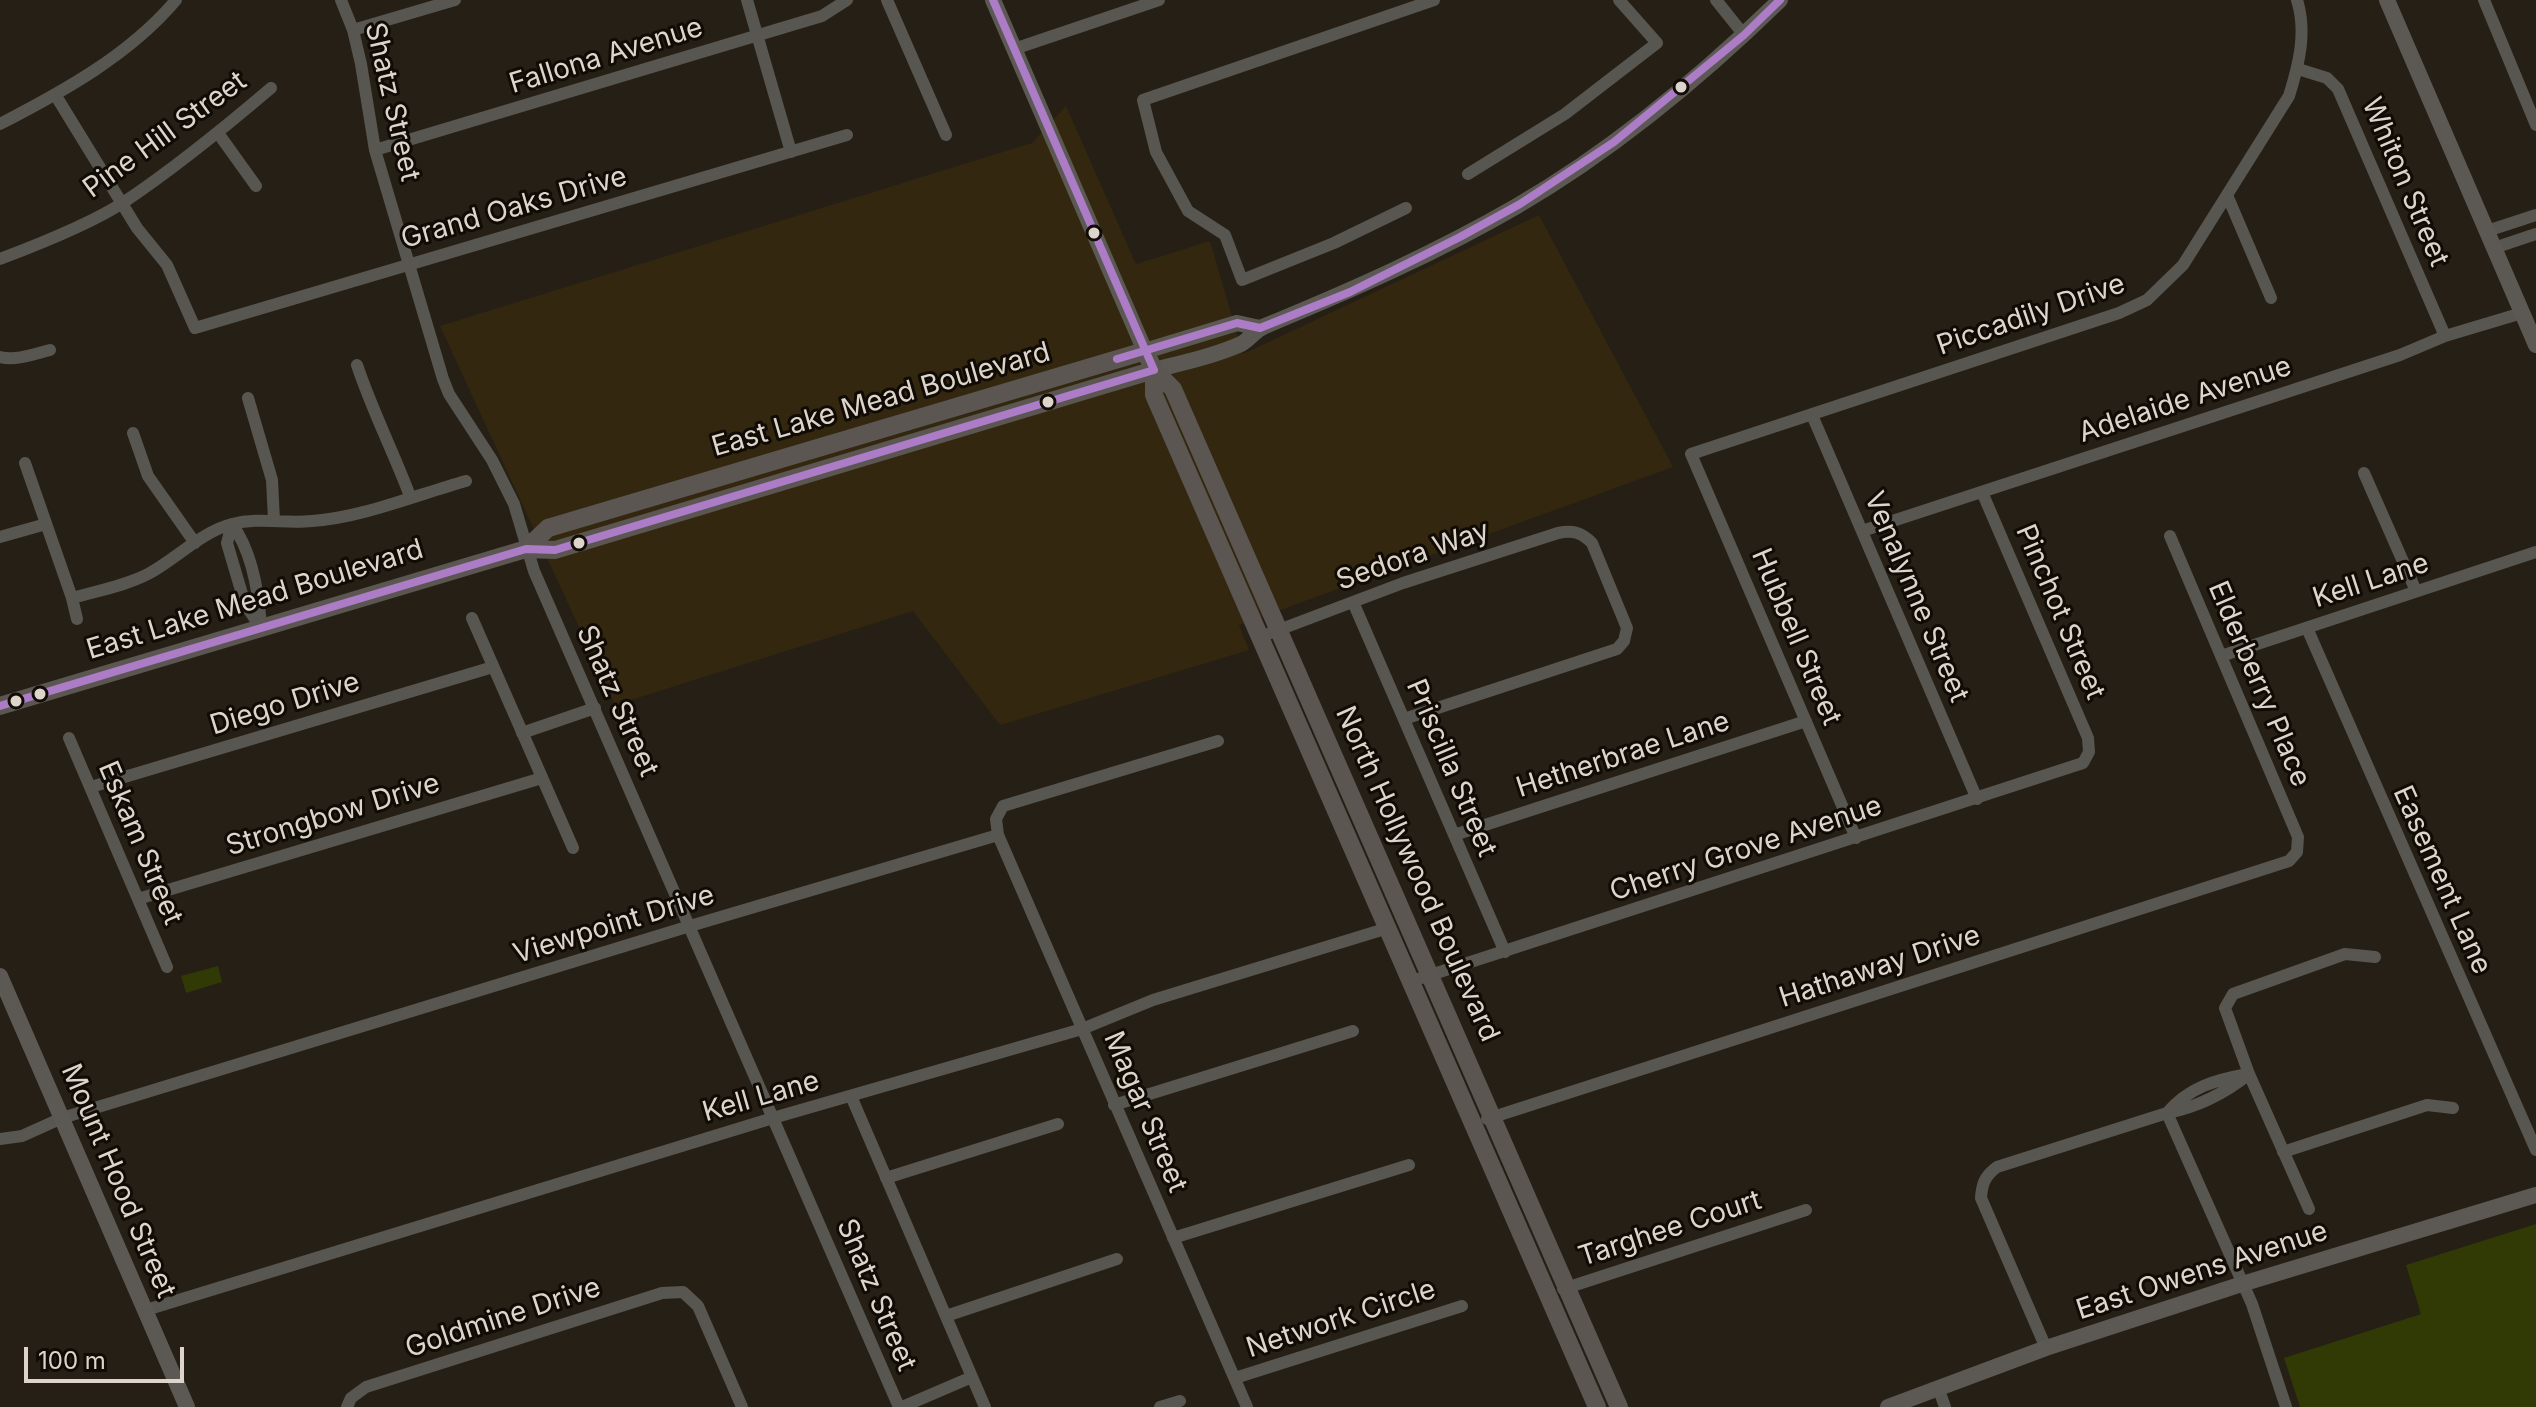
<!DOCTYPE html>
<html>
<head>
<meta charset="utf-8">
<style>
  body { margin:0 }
  #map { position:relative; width:2536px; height:1407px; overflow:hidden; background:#251f15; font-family:Inter,sans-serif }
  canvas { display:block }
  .scale { position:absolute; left:24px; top:1347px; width:160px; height:36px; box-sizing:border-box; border:4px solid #ddd5cb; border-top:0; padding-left:10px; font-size:24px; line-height:28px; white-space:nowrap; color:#ddd5cb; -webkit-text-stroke:6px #100b05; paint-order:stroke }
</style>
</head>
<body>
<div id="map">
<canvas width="2536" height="1407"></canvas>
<div class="scale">100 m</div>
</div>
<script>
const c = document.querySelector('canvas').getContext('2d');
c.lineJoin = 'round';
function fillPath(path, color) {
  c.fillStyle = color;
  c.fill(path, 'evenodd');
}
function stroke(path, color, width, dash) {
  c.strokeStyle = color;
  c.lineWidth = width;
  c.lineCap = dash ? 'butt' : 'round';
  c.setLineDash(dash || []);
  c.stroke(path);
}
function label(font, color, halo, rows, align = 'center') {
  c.font = font + ' Inter,sans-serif';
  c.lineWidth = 6;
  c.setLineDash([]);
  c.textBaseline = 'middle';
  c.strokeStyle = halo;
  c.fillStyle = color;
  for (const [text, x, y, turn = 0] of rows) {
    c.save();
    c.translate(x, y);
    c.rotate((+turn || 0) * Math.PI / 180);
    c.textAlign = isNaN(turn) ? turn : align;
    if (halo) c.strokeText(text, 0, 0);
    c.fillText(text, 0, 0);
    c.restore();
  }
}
fillPath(new Path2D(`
  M1066 106 1136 264 1210 241 1243 354 1539 215 1673 467 1239 625 1249 650 1000 725 913 611 615 705 440 326 1032 143Z`), '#342710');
fillPath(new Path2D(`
  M218 966 222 982 186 993 181 976Z
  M2536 1224V1407H2300L2284 1358 2421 1314 2406 1265Z`), '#313905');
stroke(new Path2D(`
  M341 0 353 30 361 64 375 150 443 379 449 394 492 460 514 504 534 571 899 1407
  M747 0 791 152
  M887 0 946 135
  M1716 0 1744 35
  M2484 0 2536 125
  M353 30 455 0
  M1014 49 1159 0
  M2298 69 2327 78 2338 89 2445 336
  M56 96 137 228 167 265 195 328 847 135
  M0 124C62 92 130 55 176 0
  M218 133 256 186
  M375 150 822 16 847 0
  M1468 174 1565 114 1657 43 1619 0
  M2227 195 2271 298
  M1406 208 1334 243 1242 280 1225 235 1188 211 1156 152 1143 100 1434 0
  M2487 231 2536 215
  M2494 248 2536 234
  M0 259C37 245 91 224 124 202 175 168 224 128 271 88
  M0 357C16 361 34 354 50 350
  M357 365C372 410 393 451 410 496
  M248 398 272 480 274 520
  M1812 415 1977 799
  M133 433 148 476 195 543
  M25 463 72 598 77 619
  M2364 473 2416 591
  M232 524 227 543 245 604 261 628
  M232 524C253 553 259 593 261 628
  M1862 531 2400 355 2445 336 2522 313
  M0 537 46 524
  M72 598C96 591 125 586 148 574 176 559 201 532 232 524 259 517 285 524 312 521 364 517 416 495 466 481
  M1353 602 1505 952
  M472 618 573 848
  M2307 628 2536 1150
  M1260 637 1403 583 1558 533C1573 530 1581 532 1592 543L1627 628 1624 641 1617 649 1404 719
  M2221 656 2536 552
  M522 733 595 708
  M69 738 167 967
  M91 787 493 667
  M998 835 1247 1407
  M1454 835 1806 721
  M1856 838 1691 454 2119 313 2147 300 2183 265 2289 96C2299 64 2307 32 2297 0
  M138 899 542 778
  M1412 981 2083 763 2089 752 2088 738 1982 492
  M851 1096 985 1407
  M1114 1105 1353 1031
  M2167 1113 2252 1304 2286 1407
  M2167 1113C2189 1087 2215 1080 2248 1074
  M1487 1119 2289 861 2297 852 2298 837 2170 536
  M0 1139 22 1136 62 1118 690 926 998 835 996 819 1003 806 1218 741
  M2283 1152 2427 1105 2453 1108
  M886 1178 1058 1124
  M2309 1209 2249 1074 2225 1008 2233 994 2345 954 2375 957
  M1173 1238 1409 1165
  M1563 1289 1806 1210
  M146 1310 773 1118 1082 1029 1153 1000 1388 928
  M946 1316 1117 1259
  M2046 1348 1981 1198C1982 1183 1985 1176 1997 1167L2167 1113C2198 1107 2224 1094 2249 1074
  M1235 1378 1462 1306
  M1939 1390 1945 1407
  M347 1407 351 1398 366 1387 662 1293 683 1292 698 1306 742 1407
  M902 1407 972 1377
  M1160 1407 1180 1401`), '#585651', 12);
stroke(new Path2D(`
  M993 0 1145 351 1237 323 1260 328
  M2387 0 2536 345
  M1154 370C1182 363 1214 356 1241 344 1250 339 1255 330 1265 326 1352 290 1436 253 1517 206 1613 150 1701 77 1780 0
  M0 976 187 1407
  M1888 1407 2046 1348 2242 1284 2536 1195`), '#5c5955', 16);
stroke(new Path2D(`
  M1154 370 1173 389 1619 1407
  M526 549 548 528 1145 351 1154 370V395L1597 1407
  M0 706 526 549 555 550 1154 370`), '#5b5651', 18);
stroke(new Path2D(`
  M1117 359 1237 323 1260 328 1350 292 1460 237 1520 204 1614 142 1744 35 1780 0
  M0 706 526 549 555 550 1154 370 993 0`), '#ac7cc7', 8);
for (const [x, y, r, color] of [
  [1681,87,7,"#ddd5cb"],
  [1094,233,7,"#ddd5cb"],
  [1048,402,7,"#ddd5cb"],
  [579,543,7,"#ddd5cb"],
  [40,694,7,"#ddd5cb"],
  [16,701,7,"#ddd5cb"]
]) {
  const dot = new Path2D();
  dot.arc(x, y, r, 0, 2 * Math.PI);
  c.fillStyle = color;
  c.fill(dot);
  stroke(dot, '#100b05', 3);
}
label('28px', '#ddd5cb', '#100b05', [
  ["Fallona Avenue",606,56,-17],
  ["Shatz Street",392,102,77],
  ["Pine Hill Street",165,135,-36],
  ["Whiton Street",2405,182,67],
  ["Grand Oaks Drive",514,208,-16],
  ["Piccadily Drive",2031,315,-19],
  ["East Lake Mead Boulevard",881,400,-16],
  ["Adelaide Avenue",2185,400,-18],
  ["Sedora Way",1413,556,-19],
  ["Kell Lane",2371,581,-18],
  ["Venalynne Street",1916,597,67],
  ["East Lake Mead Boulevard",255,600,-17],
  ["Pinchot Street",2060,612,67],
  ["Hubbell Street",1796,637,67],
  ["Elderberry Place",2259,684,67],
  ["Shatz Street",617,701,66],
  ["Diego Drive",285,704,-17],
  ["Hetherbrae Lane",1623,755,-18],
  ["Priscilla Street",1451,768,67],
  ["Strongbow Drive",333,815,-17],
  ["Eskam Street",140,843,67],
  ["Cherry Grove Avenue",1746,849,-18],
  ["North Hollywood Boulevard",1417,874,66],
  ["Easement Lane",2442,880,66],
  ["Viewpoint Drive",614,925,-17],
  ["Hathaway Drive",1880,967,-18],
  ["Kell Lane",761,1097,-16],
  ["Magar Street",1145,1112,67],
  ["Mount Hood Street",118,1181,67],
  ["Targhee Court",1670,1229,-18],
  ["East Owens Avenue",2202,1271,-18],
  ["Shatz Street",876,1295,67],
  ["Goldmine Drive",503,1318,-18],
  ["Network Circle",1341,1319,-18]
]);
</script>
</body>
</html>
